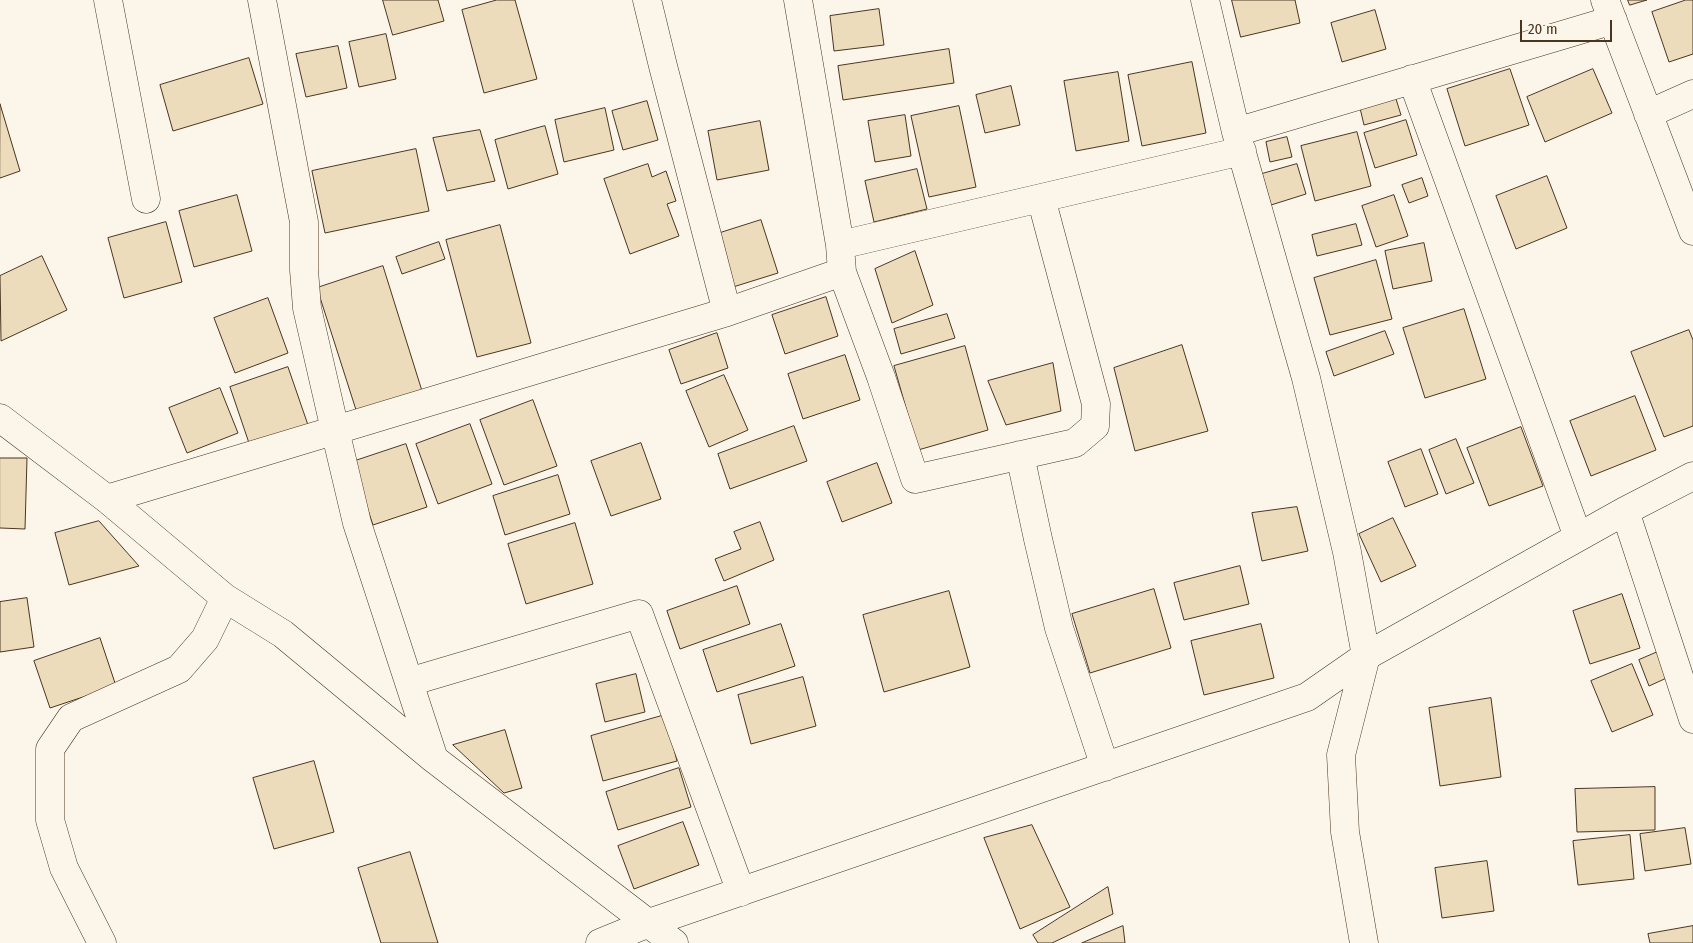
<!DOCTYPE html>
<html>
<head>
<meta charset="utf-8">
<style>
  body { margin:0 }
  #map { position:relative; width:1693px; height:943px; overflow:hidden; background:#fbf6e9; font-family:"Fira Sans Condensed",sans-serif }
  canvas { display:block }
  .scale { position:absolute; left:1520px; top:20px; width:92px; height:22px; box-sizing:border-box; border:2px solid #4a3520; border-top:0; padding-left:6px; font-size:15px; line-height:18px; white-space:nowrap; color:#4a3520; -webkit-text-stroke:4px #fbf6e9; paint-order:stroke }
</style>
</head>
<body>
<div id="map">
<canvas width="1693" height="943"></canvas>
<div class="scale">20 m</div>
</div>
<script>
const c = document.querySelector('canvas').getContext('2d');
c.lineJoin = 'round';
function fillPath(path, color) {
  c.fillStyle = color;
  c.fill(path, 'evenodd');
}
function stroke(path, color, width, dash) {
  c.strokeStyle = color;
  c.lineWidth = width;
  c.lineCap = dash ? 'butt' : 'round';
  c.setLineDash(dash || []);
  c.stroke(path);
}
const building = new Path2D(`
  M383 0H438L444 21 393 35Z
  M497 0H515L537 79 484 93 462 10Z
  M1232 0H1295L1300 23 1241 37Z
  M1628 0H1647L1630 5Z
  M1686 0H1693V54L1669 62 1652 12Z
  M879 9 884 45 834 51 830 16Z
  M1375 10 1386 49 1342 62 1331 23Z
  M386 34 396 79 359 87 349 42Z
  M338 46 347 88 306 97 296 54Z
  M949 49 954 83 843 100 838 66Z
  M249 58 263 104 173 131 160 85Z
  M1192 62 1206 133 1142 146 1128 75Z
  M1510 69 1529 125 1465 146 1447 89Z
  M1593 69 1612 113 1545 142 1527 97Z
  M1118 72 1129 141 1076 151 1064 81Z
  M1011 86 1020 125 985 133 976 95Z
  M1396 99 1401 115 1364 125 1360 108Z
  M647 101 658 140 623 150 612 111Z
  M0 104 20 171 0 178Z
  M959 106 976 187 929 197 911 116Z
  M605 108 614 150 564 162 555 120Z
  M905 115 911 156 875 162 868 121Z
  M1406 120 1417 155 1375 168 1364 133Z
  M760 121 769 170 717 180 708 131Z
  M545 126 558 174 508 189 495 140Z
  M480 130 495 181 447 191 433 138Z
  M1357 132 1371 186 1315 201 1301 146Z
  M1287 137 1292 157 1270 162 1266 142Z
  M416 149 429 211 325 233 312 171Z
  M648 164 652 177 666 171 676 201 667 204 679 236 630 254 604 179Z
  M1297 164 1306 194 1271 205 1262 174Z
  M917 169 927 209 874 222 865 181Z
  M1547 176 1567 228 1516 249 1496 196Z
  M1422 178 1428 196 1409 203 1402 185Z
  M237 195 252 251 194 267 179 211Z
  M1394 195 1408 236 1376 247 1362 206Z
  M761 220 778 273 733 287 717 234Z
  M166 222 182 282 124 298 108 238Z
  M1356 224 1362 245 1317 256 1312 235Z
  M500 225 531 343 477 357 446 240Z
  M439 242 445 259 402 274 396 257Z
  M1424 243 1432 281 1393 289 1385 251Z
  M915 251 933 305 892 323 875 269Z
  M42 256 67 310 1 341 0 276Z
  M1376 260 1392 319 1330 335 1314 278Z
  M383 266 422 391 357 413 317 288Z
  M826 297 838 336 785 354 772 315Z
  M268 298 288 353 235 373 214 318Z
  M1464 309 1486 379 1425 398 1403 328Z
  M947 314 955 338 901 354 894 329Z
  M1689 330 1693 340V426L1664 437 1631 352Z
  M1385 331 1394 354 1334 376 1326 352Z
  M717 333 728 368 681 384 669 350Z
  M1182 345 1208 431 1135 451 1114 368Z
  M965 346 988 430 918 450 894 366Z
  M845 355 860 400 803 419 788 374Z
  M1053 363 1061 411 1006 425 988 381Z
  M288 367 308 425 250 446 230 387Z
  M724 375 748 430 709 447 686 391Z
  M220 388 238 433 187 453 169 408Z
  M1635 396 1656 450 1591 476 1570 421Z
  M533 400 557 466 504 485 480 420Z
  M470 424 492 484 438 504 416 444Z
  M794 426 807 461 730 489 718 454Z
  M1521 427 1543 486 1489 506 1467 448Z
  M1456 439 1474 483 1446 494 1429 450Z
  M641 443 661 499 611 516 591 461Z
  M406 444 427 507 373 525 352 462Z
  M1421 449 1438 494 1405 507 1388 462Z
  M0 458H27L25 529 0 528Z
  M877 463 892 503 842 522 827 482Z
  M558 475 570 514 505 535 493 496Z
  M1297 507 1308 551 1262 561 1252 513Z
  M1393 518 1416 566 1381 582 1359 534Z
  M99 521 139 566 69 585 55 533Z
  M760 522 774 560 724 581 715 559 741 549 734 532Z
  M575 523 593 584 526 604 508 544Z
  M1240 566 1249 604 1184 620 1174 583Z
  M737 586 750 624 680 649 667 611Z
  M1154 589 1171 648 1090 673 1072 614Z
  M949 591 970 667 884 692 863 615Z
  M1622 594 1640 648 1590 664 1573 611Z
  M27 598 34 647 0 652V602Z
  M781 624 795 666 717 692 703 650Z
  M1261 624 1274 678 1204 695 1191 641Z
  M100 638 116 686 50 708 34 661Z
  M1660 651 1671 676 1649 686 1639 660Z
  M1632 664 1653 715 1612 732 1591 681Z
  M636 674 645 712 605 722 596 684Z
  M803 677 816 726 751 744 738 695Z
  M1491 698 1501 777 1440 786 1429 708Z
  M665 715 677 761 603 781 591 736Z
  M505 730 522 788 504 793 453 745Z
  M314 761 334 832 274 849 253 778Z
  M679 768 691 807 618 830 606 792Z
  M1655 787V830L1577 832 1575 789Z
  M683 822 699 865 634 889 618 846Z
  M1032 825 1070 907 1020 929 984 838Z
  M1685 828 1691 864 1645 871 1640 834Z
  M1630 835 1634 879 1578 885 1573 841Z
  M410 852 438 943H381L358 868Z
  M1487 861 1494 911 1442 918 1435 868Z
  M1108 887 1113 914 1052 943H1038L1033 935Z
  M1123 926 1125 943H1082Z
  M1693 926V943H1650L1648 934Z`);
fillPath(building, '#ecdcbc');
stroke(building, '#4a3520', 1);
const minor = new Path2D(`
  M108 0 146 199
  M262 0 304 222V270L307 308 335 430 357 523 434 759
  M647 0 663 66 727 312
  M798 0 840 245 842 272 881 377 915 479 1075 443 1095 426 1096 404 1041 198
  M1205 0 1236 132 1306 378 1347 552 1366 656 1341 755 1345 832 1364 943
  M1605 0 1693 231
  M1412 79 1578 537
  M1648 114 1693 94
  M1236 132 1613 20
  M840 245 1242 151
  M0 418 107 499 225 598 283 634 434 759 674 943
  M1020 455 1038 539 1059 628 1105 767
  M107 499 727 312 842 272
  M1625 511 1693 719
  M409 682 639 614 741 892
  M102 943 64 868 50 820V749L71 718 179 669 205 639 225 598
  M600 943 649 923 1307 697 1366 656 1625 511 1693 476`);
stroke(minor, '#4a3520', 29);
stroke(minor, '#fbf6e9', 28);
</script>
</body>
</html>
